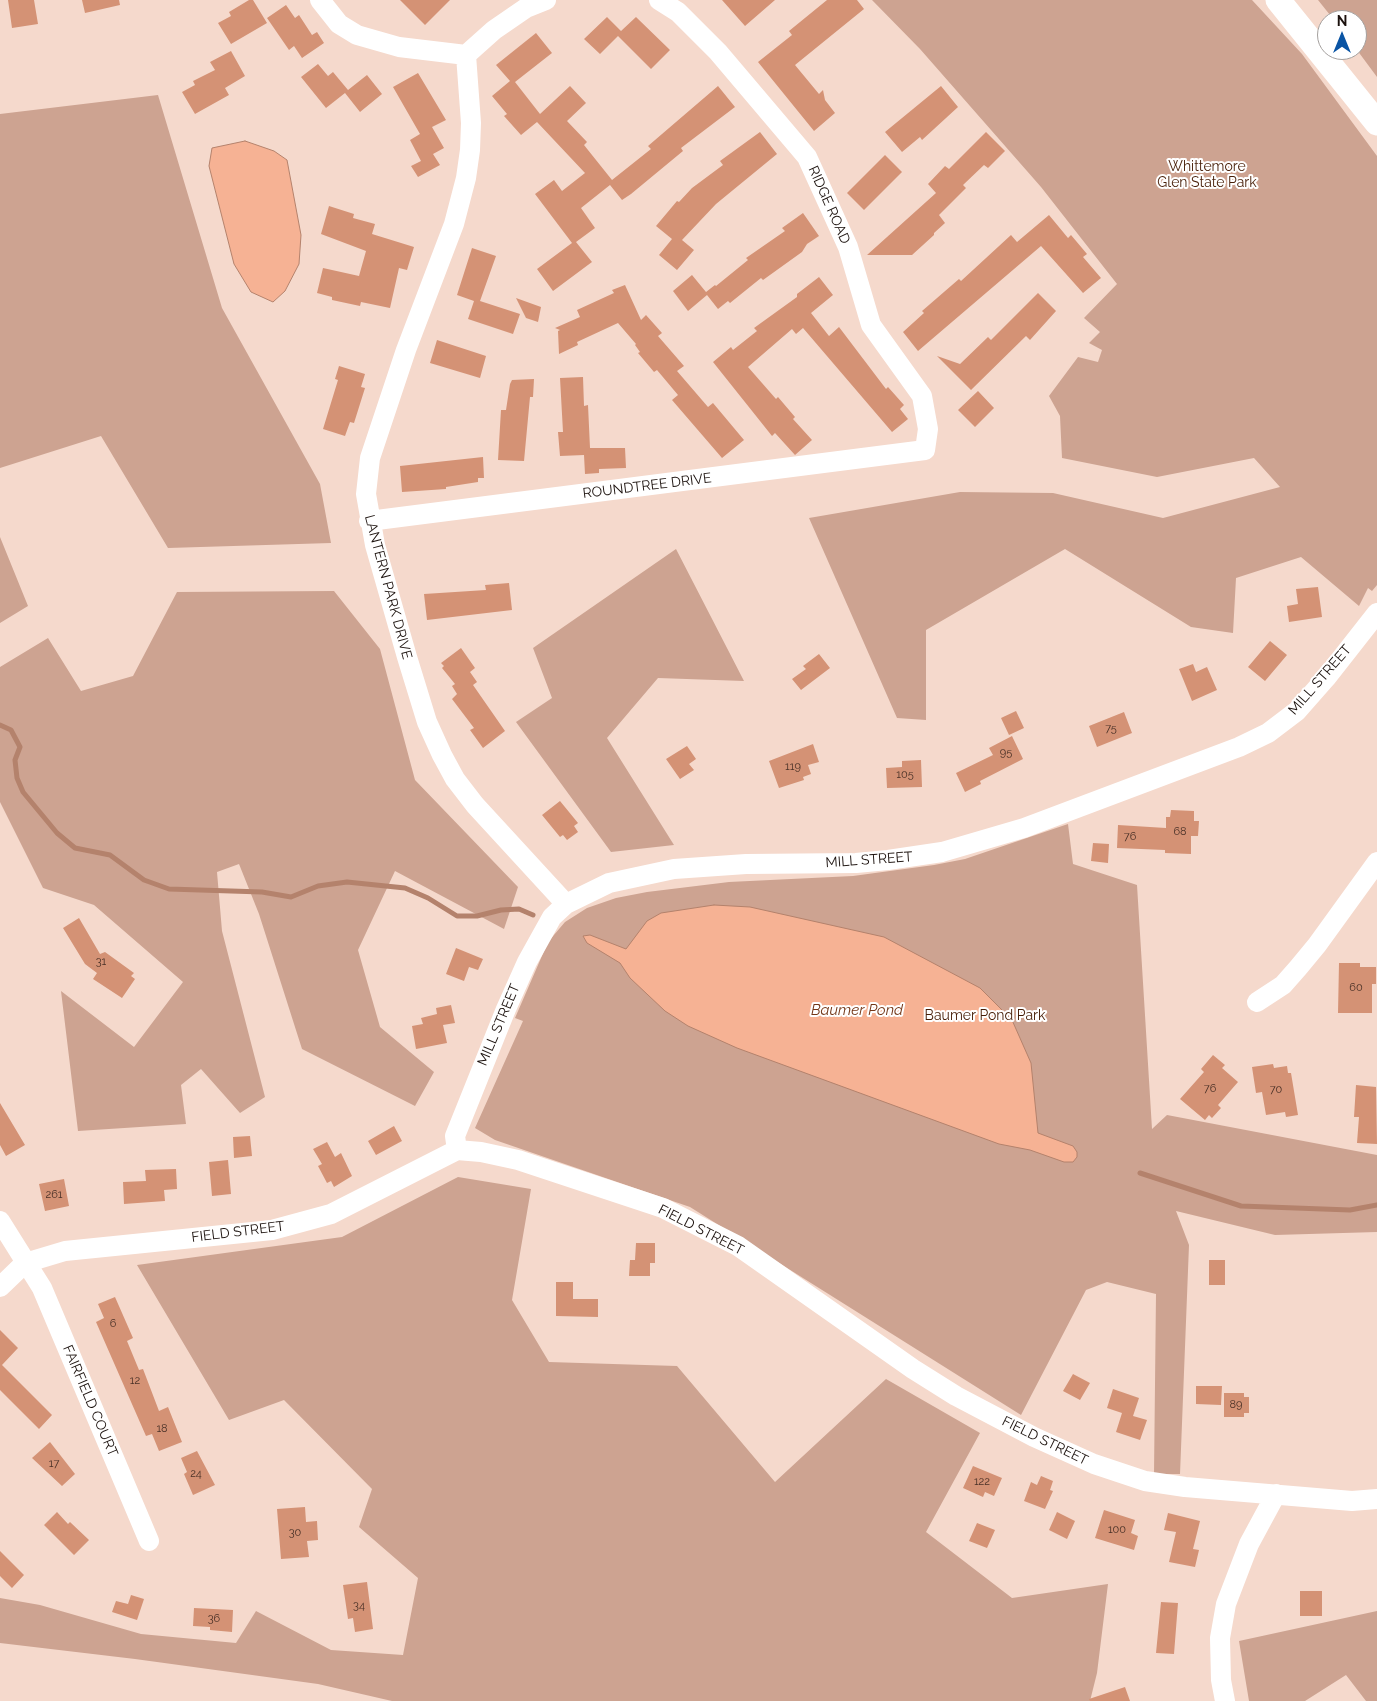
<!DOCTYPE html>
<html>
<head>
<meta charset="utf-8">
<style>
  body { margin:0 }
  #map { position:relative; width:1377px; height:1701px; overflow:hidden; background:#f5d9cc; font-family:Raleway,sans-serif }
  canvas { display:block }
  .north { position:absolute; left:1317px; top:10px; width:50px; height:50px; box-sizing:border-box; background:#fff; border:1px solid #a4a09e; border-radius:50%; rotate:0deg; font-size:14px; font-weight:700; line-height:20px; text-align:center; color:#1b110d }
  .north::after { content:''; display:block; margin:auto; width:18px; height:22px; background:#0a54a4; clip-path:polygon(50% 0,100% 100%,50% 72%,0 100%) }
</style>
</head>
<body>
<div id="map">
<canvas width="1377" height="1701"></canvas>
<div class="north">N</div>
</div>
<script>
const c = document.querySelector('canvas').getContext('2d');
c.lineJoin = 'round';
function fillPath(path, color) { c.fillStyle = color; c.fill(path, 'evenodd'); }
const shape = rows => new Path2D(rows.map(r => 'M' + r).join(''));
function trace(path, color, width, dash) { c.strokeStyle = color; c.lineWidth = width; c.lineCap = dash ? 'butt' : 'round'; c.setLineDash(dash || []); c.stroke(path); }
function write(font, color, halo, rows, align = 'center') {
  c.font = font + ' Raleway,sans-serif'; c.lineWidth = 4; c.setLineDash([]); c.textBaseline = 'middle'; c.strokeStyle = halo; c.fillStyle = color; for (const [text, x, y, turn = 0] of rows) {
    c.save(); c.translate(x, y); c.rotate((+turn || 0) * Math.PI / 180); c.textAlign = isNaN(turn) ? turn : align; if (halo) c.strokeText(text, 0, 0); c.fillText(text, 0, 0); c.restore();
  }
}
fillPath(shape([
  [872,0,1252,0,1302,54,1377,156,1377,585,1372,591,1368,588,1359,606,1301,557,1236,578,1233,633,1191,627,1065,549,926,630,926,720,897,718,809,518,960,492,1053,493,1163,518,1280,487,1254,458,1157,477,1062,458,1060,416,1049,396,1078,357,1098,362,1102,350,1089,343,1100,332,1084,318,1117,284,1041,187,920,49],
  [1318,0,1377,0,1377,77,1357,50,1357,20,1334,20],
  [158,95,222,308,320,484,331,543,168,548,101,436,0,468,0,114],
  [0,537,28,606,0,623],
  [676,549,744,681,658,678,607,738,674,845,611,852,516,722,552,698,533,648],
  [334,591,380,649,415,780,518,887,504,929,395,871,358,950,380,1027,434,1072,415,1106,302,1049,259,914,239,864,217,872,222,931,265,1097,240,1113,201,1069,181,1085,186,1124,78,1131,61,991,134,1047,183,982,94,905,43,888,0,802,0,667,48,638,81,691,133,676,177,592],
  [1068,824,1073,864,1137,885,1152,1129,1167,1115,1377,1155,1377,1232,1275,1235,1176,1211,1189,1245,1180,1474,1154,1474,1156,1294,1107,1282,1086,1290,1021,1415,690,1207,495,1140,475,1128,523,1021,515,1018,548,942,565,922,587,908,616,898,647,892,729,882,853,876,934,865,965,859],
  [458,1177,531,1189,512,1300,549,1362,677,1366,775,1482,886,1379,980,1433,926,1532,1012,1598,1108,1584,1097,1673,1090,1701,392,1701,318,1684,135,1659,0,1643,0,1598,40,1605,141,1634,236,1643,256,1611,331,1650,403,1655,418,1578,359,1527,372,1489,284,1400,229,1420,137,1265,342,1237],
  [1377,1611,1377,1701,1366,1701,1346,1675,1305,1701,1249,1701,1239,1641]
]), '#cda391');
const water = shape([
  [245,141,274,151,287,160,301,235,299,264,285,291,273,302,251,292,234,264,209,166,212,148,245,141],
  [714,905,750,907,884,937,980,988,1012,1020,1031,1063,1038,1133,1073,1146,1077,1152,1077,1157,1073,1162,1064,1162,1030,1150,999,1144,737,1048,688,1026,665,1011,630,978,620,963,587,943,583,936,590,935,626,949,647,921,661,913,714,905]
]);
fillPath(water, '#f6b294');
trace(water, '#b4826c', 1);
trace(shape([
  [0,725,11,730,20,747,15,760,17,778,23,792,57,833,75,848,110,855,144,880,169,889,262,892,291,897,318,886,347,882,405,888,428,898,457,916,477,916,501,910,519,909,533,915],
  [1140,1173,1241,1206,1350,1210,1377,1205]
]), '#b4826c', 5);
fillPath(shape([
  [8,0,34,0,38,24,12,28],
  [82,0,119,0,120,5,85,13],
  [249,0,253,0,267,23,231,44,218,23,231,16,229,12],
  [400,0,450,0,425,25],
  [722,0,775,0,745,26],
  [827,0,857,0,864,9,795,65,819,94,823,90,825,100,835,113,814,131,758,62,792,35,789,31],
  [286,5,295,18,299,15,312,35,317,32,324,43,302,58,294,46,289,50,267,18],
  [607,17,621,31,636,17,670,50,651,69,618,36,600,54,584,39],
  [536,33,552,53,515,82,540,114,570,86,586,103,567,121,587,142,584,145,612,180,651,149,648,146,718,86,735,107,681,148,683,151,631,194,622,200,610,185,581,208,595,228,576,242,592,262,553,291,537,269,572,243,535,194,554,180,562,191,585,173,537,122,521,135,504,116,507,114,492,96,510,81,496,65],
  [231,51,245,76,225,88,229,95,195,114,182,92,195,85,193,81,215,70,210,62],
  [318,64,328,76,333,72,348,90,367,75,382,94,360,112,345,93,326,108,301,77],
  [418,73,446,120,432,127,444,148,433,154,440,165,418,177,411,166,421,161,410,140,420,134,393,87],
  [941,86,958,107,922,140,920,137,902,152,885,132],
  [760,132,777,154,716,204,682,240,694,250,677,270,659,255,672,239,656,226,677,201,679,202,692,188,723,165,720,161],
  [986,132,1005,151,988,168,984,165,963,185,966,188,939,215,945,223,934,233,934,235,912,255,867,255,936,193,928,184,945,166,949,169],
  [885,155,902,172,864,210,847,193],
  [329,206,354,214,353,218,375,224,372,234,414,247,407,270,399,268,390,308,361,302,360,306,332,300,332,297,317,293,323,268,359,276,366,251,321,234],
  [803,213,819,236,807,244,802,252,763,280,761,278,730,303,728,301,718,309,707,295,688,311,673,291,692,275,706,292,715,285,716,286,748,260,746,258,785,231,782,228],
  [1049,215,1068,238,1071,235,1087,254,1083,257,1101,278,1083,293,1041,246,918,351,903,332,924,313,922,311,959,279,961,281,1011,235,1017,242],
  [472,248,496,256,480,301,520,314,513,334,468,319,474,301,457,295],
  [819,277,833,295,811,313,829,336,839,327,886,389,888,387,904,405,900,409,908,419,892,432,803,328,796,334,792,329,748,367,776,399,778,397,795,417,793,419,812,440,795,455,775,433,772,436,713,362,731,347,733,350,757,331,754,328,797,297,797,294],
  [625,285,641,320,646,315,662,333,658,336,684,366,677,371,708,407,713,403,744,440,722,458,672,400,678,395,657,370,654,372,638,353,640,352,635,345,636,344,618,323,577,342,578,345,559,354,558,331,560,330,555,328,580,317,577,310,614,293,612,290],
  [1038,293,1056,311,1030,340,1026,336,971,390,937,356,960,364,988,337,991,340],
  [516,298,541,307,538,322,526,318],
  [437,340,486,356,480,378,430,363],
  [339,366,365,374,361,387,365,388,354,423,350,422,345,436,323,429,338,380,335,379],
  [583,377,584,406,588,405,590,448,625,448,626,468,599,469,599,473,585,474,584,455,560,456,558,432,563,432,560,378],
  [534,379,533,397,530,397,524,461,498,460,501,410,506,410,510,384,512,380],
  [978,391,994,408,975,427,958,410],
  [483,457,484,478,478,478,478,482,446,487,446,489,402,492,400,466],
  [509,583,512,610,427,620,424,594,486,590,485,585],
  [1318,587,1322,617,1289,622,1287,606,1298,604,1296,589],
  [1270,641,1287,655,1265,681,1248,667],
  [461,648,475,668,470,672,477,682,473,685,505,731,483,748,470,730,474,728,452,699,457,694,452,686,455,684,442,668,444,666,441,663],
  [819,654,830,668,801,690,792,679,806,669,803,666],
  [1193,664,1196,672,1207,667,1217,690,1192,701,1179,669],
  [1016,711,1024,728,1009,735,1001,718],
  [1124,712,1132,733,1097,747,1089,726],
  [1012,736,1023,759,980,781,981,784,965,792,956,773,993,755,989,748],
  [813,744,819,762,808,765,811,774,803,777,804,780,779,788,769,761],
  [687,746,696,759,689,764,694,770,680,779,666,759],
  [921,760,922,787,887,788,886,768,902,767,902,761],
  [560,801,578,823,574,826,578,832,567,840,563,835,560,837,542,815],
  [1171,810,1194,811,1194,821,1199,821,1198,836,1191,836,1191,854,1165,853,1165,850,1117,848,1118,825,1166,828,1166,817,1170,817],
  [1093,843,1109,844,1108,863,1091,861],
  [79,918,100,954,105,952,134,973,131,976,135,979,122,998,93,979,97,973,85,964,63,928],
  [456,948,483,959,478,970,469,967,464,981,446,974],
  [1339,963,1360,963,1360,967,1376,967,1376,984,1372,984,1372,1013,1338,1013],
  [451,1005,455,1023,443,1025,447,1043,416,1049,412,1026,423,1024,421,1018,437,1014,436,1008],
  [1213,1055,1225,1065,1222,1068,1238,1082,1218,1105,1221,1108,1212,1118,1209,1115,1205,1120,1180,1099,1204,1072,1201,1069],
  [1273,1064,1274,1068,1287,1066,1288,1073,1291,1073,1298,1115,1286,1117,1285,1112,1266,1115,1262,1092,1256,1093,1252,1067],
  [1356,1085,1376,1087,1377,1144,1357,1143,1359,1117,1354,1117],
  [0,1103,25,1145,6,1156,0,1145],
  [394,1126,402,1141,376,1155,368,1141],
  [250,1136,252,1156,234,1158,233,1137],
  [327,1142,335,1157,341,1153,352,1176,334,1187,331,1181,327,1183,318,1166,322,1164,313,1149],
  [228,1160,231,1194,212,1196,209,1162],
  [176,1169,177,1189,164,1190,165,1201,124,1204,123,1182,146,1181,145,1170],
  [64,1179,69,1206,45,1211,39,1184],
  [636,1243,655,1243,655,1263,650,1263,650,1276,629,1276,630,1260,635,1260],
  [1209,1260,1225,1260,1225,1285,1209,1285],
  [556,1282,573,1282,573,1299,598,1299,598,1317,556,1316],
  [115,1297,133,1338,127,1341,139,1370,143,1369,159,1411,168,1407,182,1442,159,1451,152,1434,146,1436,96,1322,104,1318,98,1304],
  [0,1330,18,1348,2,1365,52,1415,39,1429,0,1390],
  [1073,1374,1090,1383,1080,1400,1063,1391],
  [1196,1386,1222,1386,1221,1405,1196,1404],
  [1113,1389,1139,1398,1133,1416,1147,1420,1140,1440,1116,1432,1122,1413,1107,1408],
  [1224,1393,1244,1393,1244,1397,1249,1397,1249,1413,1244,1413,1244,1417,1224,1417],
  [50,1442,75,1474,62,1486,32,1458],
  [197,1451,215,1485,193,1495,184,1474,187,1472,181,1458],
  [973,1466,1002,1478,994,1496,985,1492,983,1497,963,1488],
  [1041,1476,1053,1481,1050,1490,1053,1491,1045,1509,1024,1501,1031,1482,1037,1485],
  [305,1507,306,1522,317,1521,318,1540,307,1541,309,1557,281,1559,277,1509],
  [1104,1510,1135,1520,1131,1533,1138,1536,1134,1550,1095,1538],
  [57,1512,68,1524,70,1522,89,1540,74,1555,44,1525],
  [1057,1512,1075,1521,1067,1539,1049,1530],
  [1168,1513,1200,1521,1193,1549,1199,1550,1195,1567,1169,1562,1176,1532,1164,1530],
  [977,1523,995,1530,987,1548,969,1541],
  [0,1551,24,1575,12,1588,0,1576],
  [367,1582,373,1629,355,1632,353,1618,348,1619,343,1585],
  [1300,1591,1322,1591,1322,1616,1300,1616],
  [131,1595,144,1599,137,1620,112,1612,116,1601,128,1604],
  [1161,1602,1178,1603,1174,1654,1156,1653],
  [194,1608,233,1610,232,1632,210,1630,210,1627,193,1626],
  [1125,1687,1130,1701,1090,1701,1089,1699]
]), '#d49275');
trace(shape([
  [320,0,339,24,357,35,399,47,466,55],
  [466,55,471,123,470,150,466,178,454,224,406,350,370,458,366,494,375,545,407,657,427,722,442,755,455,779,475,805,566,904],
  [466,55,494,30,526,8,546,0],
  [369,521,925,450,928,429,922,396,871,325,848,247,807,157,718,52,678,12,659,0],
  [1257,1002,1283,985,1298,968,1317,945,1377,862],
  [457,1150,455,1136,506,1009,527,962,552,917,566,904,609,883,674,869,746,864,856,863,888,860,942,852,1024,828,1239,747,1268,733,1297,711,1326,678,1377,613],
  [0,1221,42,1288,149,1541],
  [0,1287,25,1263,65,1251,272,1230,331,1214,457,1150,481,1152,518,1160,663,1208,738,1246,913,1369,956,1396,1034,1437,1094,1464,1145,1481,1185,1487,1352,1501,1377,1499],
  [1225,1701,1221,1680,1220,1638,1226,1604,1249,1544,1276,1494]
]), '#fff', 20);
trace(shape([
  [1278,0,1377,123]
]), '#fff', 25);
write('11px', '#493127', null, [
  ["75",1111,729],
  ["95",1006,753],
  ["119",793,767],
  ["105",905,775],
  ["68",1180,832],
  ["76",1130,837],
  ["31",101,962],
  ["60",1356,988],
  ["76",1210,1089],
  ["70",1276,1090],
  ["261",54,1195],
  ["6",113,1324],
  ["12",135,1381],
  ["89",1236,1405],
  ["18",162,1429],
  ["17",54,1464],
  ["24",196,1474],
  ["122",982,1482],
  ["100",1117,1530],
  ["30",295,1533],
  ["34",359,1606],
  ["36",214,1619]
]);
write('14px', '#461d06', '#fff', [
  ["Whittemore",1207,167],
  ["Glen State Park",1207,183],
  ["Baumer Pond Park",985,1016]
]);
write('14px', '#1b110d', '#fff', [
  ["RIDGE ROAD",829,205,66],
  ["ROUNDTREE DRIVE",647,486,-7],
  ["LANTERN PARK DRIVE",388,587,75],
  ["MILL STREET",1320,680,-49],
  ["MILL STREET",869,860,-4],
  ["MILL STREET",499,1025,-67],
  ["FIELD STREET",701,1230,27],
  ["FIELD STREET",238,1232,-7],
  ["FAIRFIELD COURT",90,1401,67],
  ["FIELD STREET",1045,1441,26]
]);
write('italic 15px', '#733617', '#fff', [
  ["Baumer Pond",857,1010]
]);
</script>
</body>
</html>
